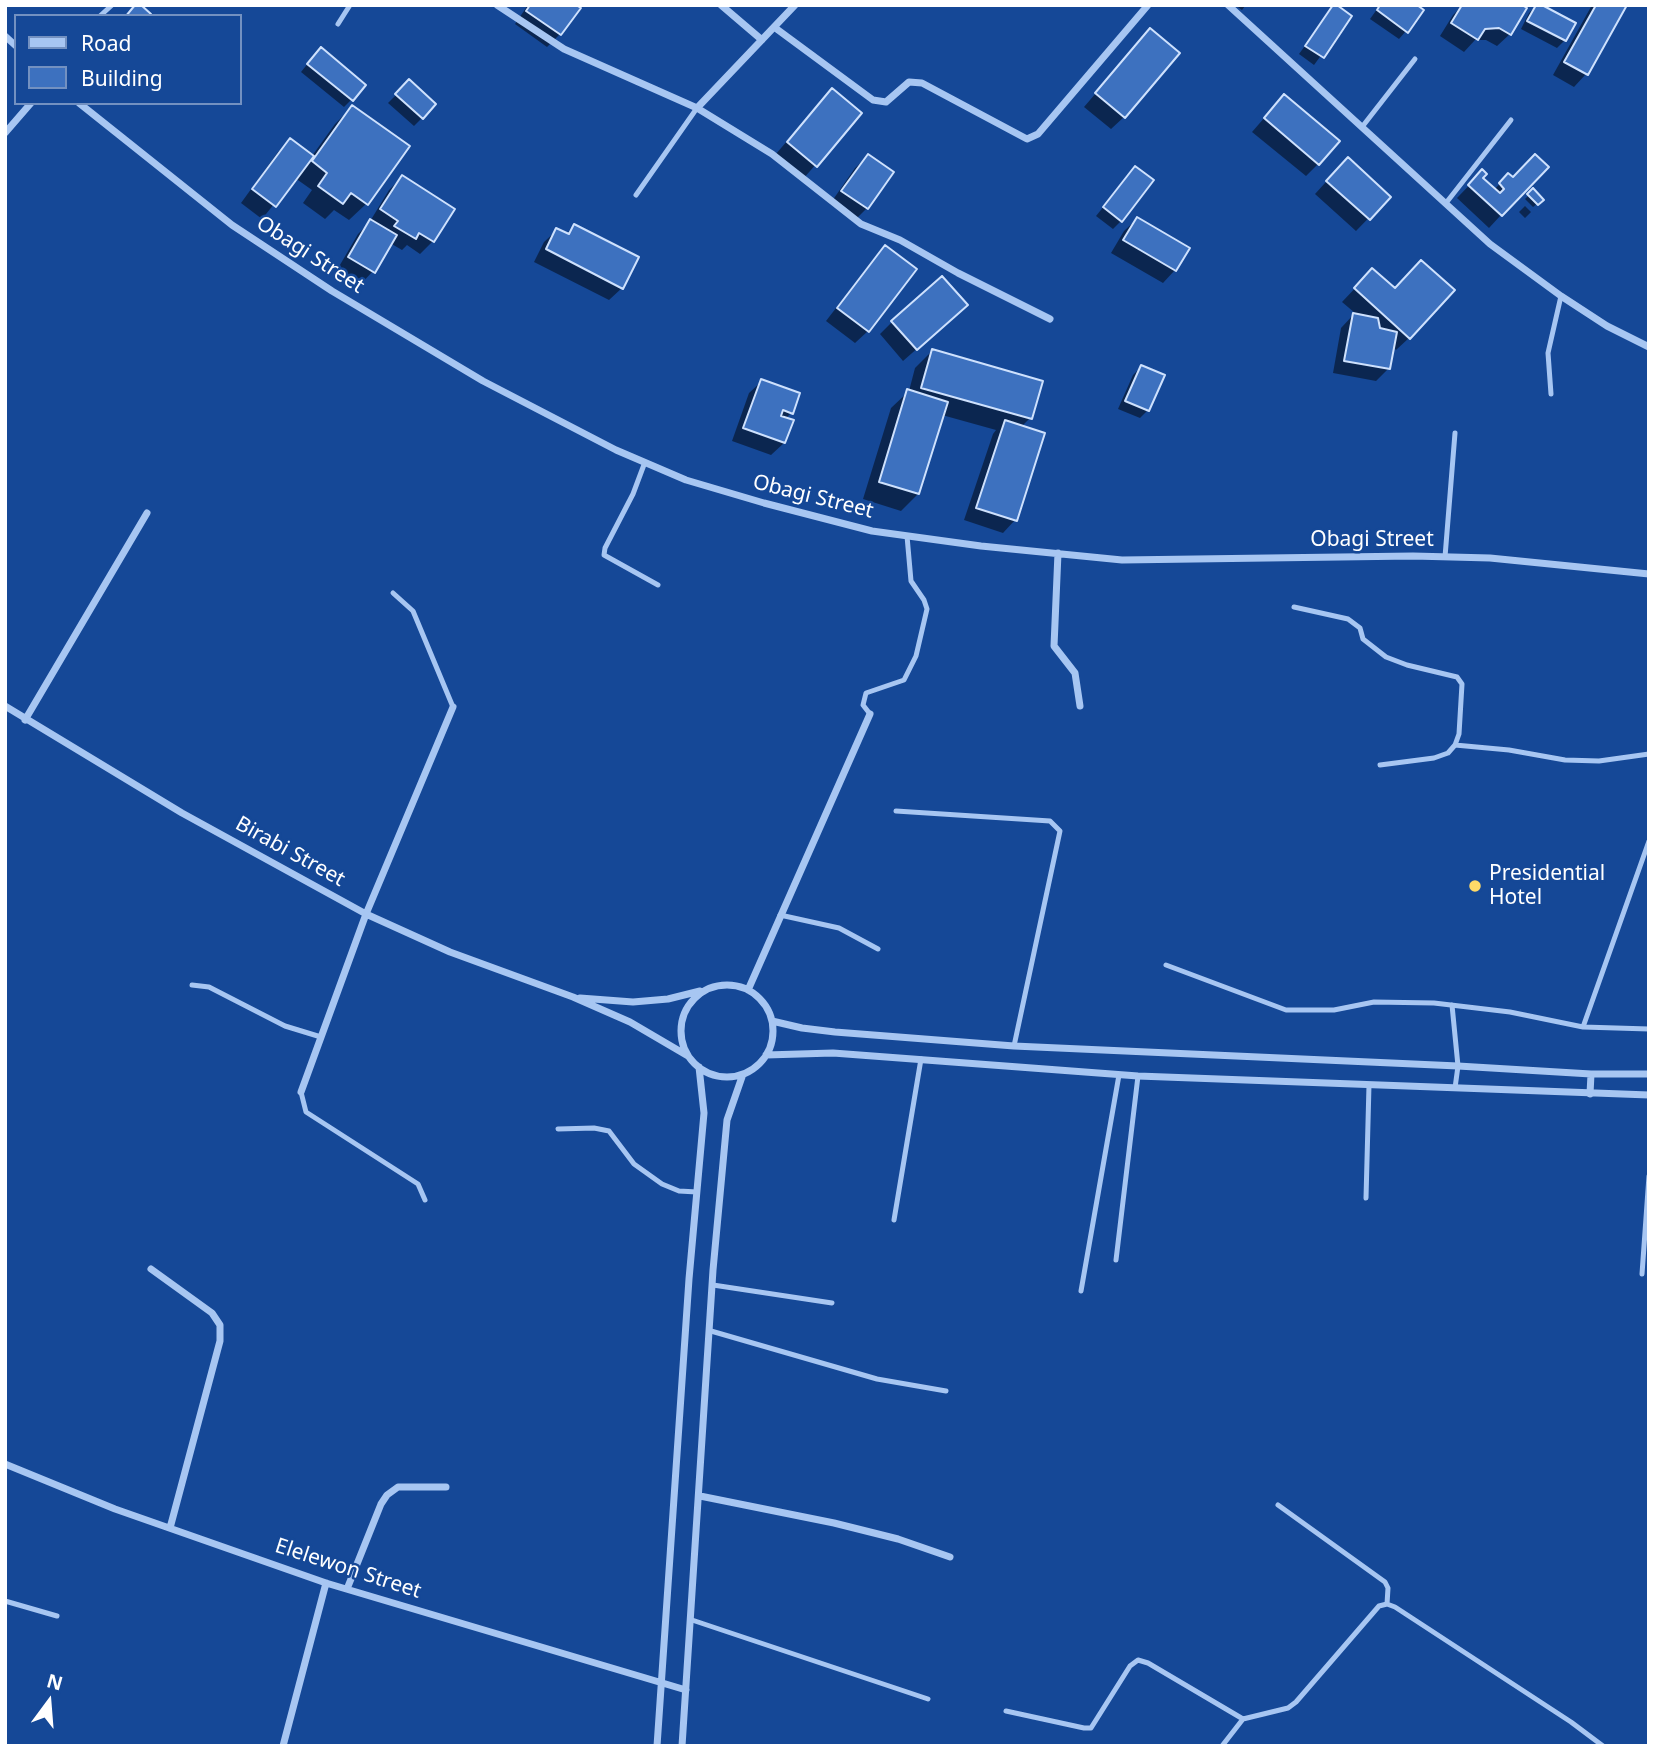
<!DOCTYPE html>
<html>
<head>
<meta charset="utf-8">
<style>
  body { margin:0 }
  #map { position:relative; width:1654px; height:1751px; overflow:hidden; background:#154897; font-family:"Noto Sans",sans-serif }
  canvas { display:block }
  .frame { position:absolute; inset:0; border:7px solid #fff; pointer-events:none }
  .legend { position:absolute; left:14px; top:14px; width:228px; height:91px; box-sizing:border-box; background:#154897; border:2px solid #7391c1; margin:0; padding:9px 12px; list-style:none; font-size:21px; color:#fff }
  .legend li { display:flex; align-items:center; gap:14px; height:35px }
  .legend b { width:35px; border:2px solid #7391c1 }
  .north { position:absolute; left:14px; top:1667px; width:70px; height:70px; -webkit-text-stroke:5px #154897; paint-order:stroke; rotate:16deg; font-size:19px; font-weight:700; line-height:28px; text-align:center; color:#fff }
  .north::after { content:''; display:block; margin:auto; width:24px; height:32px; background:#fff; clip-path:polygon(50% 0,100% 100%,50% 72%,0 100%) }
</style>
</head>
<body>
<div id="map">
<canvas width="1654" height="1751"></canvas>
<div class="frame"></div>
<ul class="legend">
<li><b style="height:9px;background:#a7c6f2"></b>Road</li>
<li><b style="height:19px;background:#3d71bf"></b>Building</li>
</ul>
<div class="north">N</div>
</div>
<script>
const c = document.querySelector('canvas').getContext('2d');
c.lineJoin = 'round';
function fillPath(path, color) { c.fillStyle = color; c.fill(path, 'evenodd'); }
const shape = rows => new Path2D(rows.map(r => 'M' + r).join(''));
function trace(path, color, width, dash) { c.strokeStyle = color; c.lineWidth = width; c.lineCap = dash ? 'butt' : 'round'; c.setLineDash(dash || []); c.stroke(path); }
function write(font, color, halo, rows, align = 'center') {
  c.font = font + ' "Noto Sans",sans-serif'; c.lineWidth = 5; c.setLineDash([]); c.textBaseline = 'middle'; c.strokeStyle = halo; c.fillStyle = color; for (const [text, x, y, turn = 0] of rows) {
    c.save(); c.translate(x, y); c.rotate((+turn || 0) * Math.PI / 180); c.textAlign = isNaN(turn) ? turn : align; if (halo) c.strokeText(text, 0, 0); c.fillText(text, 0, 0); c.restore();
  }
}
fillPath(shape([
  [528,5,573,5,578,9,560,34,547,47,515,24],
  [1235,5,1246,5,1242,10],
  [1380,5,1414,5,1406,31,1399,39,1370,19],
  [1463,5,1510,34,1497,46,1486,40,1475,40,1464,52,1440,36,1453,15],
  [1537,5,1565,40,1557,48,1521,29,1529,13],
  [1592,5,1625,5,1586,74,1574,87,1553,75],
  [1334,6,1350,16,1314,65,1299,54],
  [1150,30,1124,117,1111,129,1084,107],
  [313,57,352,99,344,107,301,72],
  [409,82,422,118,414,126,388,103],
  [820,103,860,114,803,179,775,155],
  [352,107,366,204,349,220,334,210,325,219,303,203,312,190,295,178,262,219,241,203,278,152,291,140,312,156,335,124],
  [1272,109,1318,164,1306,176,1252,132],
  [868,156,892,172,867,208,854,221,830,204,855,168],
  [1135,168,1121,221,1113,229,1096,216],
  [1335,172,1389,197,1356,231,1315,194],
  [1482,172,1481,178,1494,190,1508,175,1501,215,1489,228,1457,198],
  [402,177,433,241,420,254,407,245,402,250,390,243,373,271,361,284,337,270,358,234,369,223,389,190],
  [1533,191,1542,200,1533,207,1525,199],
  [1525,206,1531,212,1525,218,1519,212],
  [1137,219,1175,270,1163,283,1111,253,1124,231],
  [575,226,622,288,609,300,534,262,544,242,557,230,566,234],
  [885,248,914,270,868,331,855,343,826,321,873,260],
  [1360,283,1409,338,1396,350,1393,347,1389,368,1376,381,1333,373,1341,328,1355,313,1342,302],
  [953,317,903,361,880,334,892,322],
  [932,351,1030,418,1021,427,1015,520,1003,533,964,520,993,434,996,430,942,415,918,494,901,511,863,499,891,408,909,391,915,368],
  [1141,367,1148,410,1140,418,1118,409,1133,375],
  [762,381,791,413,785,419,791,421,784,443,771,455,732,441,749,393]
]), '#0007');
const building = shape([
  [135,5,141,5,151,14,149,16,126,16,135,5],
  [530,5,576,5,581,8,561,35,526,11,530,5],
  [1333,5,1337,5,1352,16,1324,58,1305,46,1333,5],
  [1380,5,1417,5,1424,10,1408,33,1377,10,1380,5],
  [1462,5,1522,5,1527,8,1511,35,1499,28,1485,29,1478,40,1451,23,1462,5],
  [1536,5,1542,5,1576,23,1566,41,1527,21,1536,5],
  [1596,5,1627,5,1588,75,1564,62,1596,5],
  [1150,28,1180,53,1125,118,1095,93,1150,28],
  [321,47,366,85,353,101,307,64,321,47],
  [409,79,436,104,423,119,395,94,409,79],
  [832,88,862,113,817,167,787,142,832,88],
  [1284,94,1340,141,1319,165,1264,118,1284,94],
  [352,105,410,146,368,205,351,193,343,204,318,186,327,173,312,161,352,105],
  [290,138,314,156,276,207,252,189,290,138],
  [868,154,894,172,868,209,841,191,868,154],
  [1535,154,1549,167,1502,216,1468,185,1482,169,1487,174,1483,178,1500,193,1504,189,1499,183,1508,173,1513,177,1535,154],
  [1348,157,1391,197,1370,220,1326,181,1348,157],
  [1135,166,1154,180,1122,222,1103,207,1135,166],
  [402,175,455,209,434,242,419,233,416,239,394,226,398,221,380,209,402,175],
  [1533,188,1544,200,1538,205,1527,194,1533,188],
  [1137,217,1190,248,1176,271,1123,240,1137,217],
  [370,219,397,235,375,273,348,257,370,219],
  [574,224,639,257,623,289,546,249,556,228,569,234,574,224],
  [885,245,917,269,869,332,837,308,885,245],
  [1421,260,1455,290,1410,339,1354,288,1372,268,1395,288,1421,260],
  [942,276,968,305,917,350,891,321,942,276],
  [1353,313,1378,318,1380,328,1397,332,1390,369,1344,361,1353,313],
  [932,349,1043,381,1032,419,921,388,932,349],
  [1141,365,1165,375,1149,411,1125,401,1141,365],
  [761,379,800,393,793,414,783,410,781,416,794,420,785,443,743,428,761,379],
  [907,389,948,402,919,494,879,482,907,389],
  [1005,420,1045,433,1017,521,976,508,1005,420]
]);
fillPath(building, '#3d71bf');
trace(building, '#cee1fd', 2);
trace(shape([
  [100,16,112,5],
  [338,24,350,5],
  [1362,127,1415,59],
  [636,195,697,108],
  [1446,203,1511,120],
  [1551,394,1548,353,1561,296],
  [645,462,633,494,605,548,604,555,658,585],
  [1445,557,1455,433],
  [393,593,413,611,453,707],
  [1294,607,1348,619,1360,628,1363,639,1386,657,1407,665,1457,677,1462,684,1459,734,1455,745,1448,753,1434,758,1380,765],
  [870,714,863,705,866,693,904,680,916,656,927,609,924,600,911,581,907,536],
  [1455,745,1509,750,1565,760,1599,761,1649,754],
  [896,811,1050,821,1060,831,1014,1046],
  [780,915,839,928,878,949],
  [1166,965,1286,1010,1334,1010,1374,1002,1434,1003,1510,1012,1583,1027,1649,1029],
  [192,985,209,987,285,1026,321,1037],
  [1452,1005,1458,1066,1455,1088],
  [1583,1027,1649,841],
  [301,1092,306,1112,418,1184,425,1200],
  [558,1129,594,1128,609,1131,634,1164,662,1184,679,1191,697,1192],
  [1366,1198,1369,1085],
  [894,1220,921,1059],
  [1116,1260,1138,1076],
  [1642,1274,1649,1176],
  [713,1285,832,1303],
  [1081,1291,1119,1075],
  [711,1331,877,1379,946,1391],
  [1278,1505,1385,1582,1388,1588,1387,1604],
  [5,1601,57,1616],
  [692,1620,928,1699],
  [1006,1711,1084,1728,1091,1728,1130,1666,1138,1660,1148,1663,1243,1719,1288,1708,1296,1702,1379,1606,1387,1604,1395,1607,1571,1722,1603,1746],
  [1222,1746,1243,1719]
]), '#a7c6f2', 5);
trace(shape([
  [497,5,564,49,697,108,772,154,861,224,900,240,958,273,1050,319],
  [721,5,762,40],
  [1228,5,1490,244,1561,296,1607,326,1649,347],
  [774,27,873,100,886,102,909,82,922,83,1027,139,1038,134,1148,5],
  [5,36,16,46],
  [79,103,232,225,332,291,483,381,616,450,686,480,764,503,872,531,981,546,1122,560,1413,556,1490,558,1649,574],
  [697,108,795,5],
  [5,133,31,103],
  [1058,553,1054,646,1075,673,1080,706],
  [5,706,182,813,366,914,450,952,573,997,630,1022,688,1056],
  [25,720,147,513],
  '681 1031a46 46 0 1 1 92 0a46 46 0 1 1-92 0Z',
  [748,990,870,714],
  [580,998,633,1002,668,999,700,991],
  [772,1021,802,1028,835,1032,1014,1046,1458,1066,1591,1074,1649,1074],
  [766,1055,833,1053,1138,1076,1649,1095],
  [301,1092,366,914,453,707],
  [1590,1094,1591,1074],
  [151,1269,212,1313,220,1325,220,1341,170,1528],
  [5,1464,115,1509,326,1583,686,1690],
  [700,1496,834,1523,898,1539,950,1557],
  [347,1589,381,1504,387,1495,398,1487,446,1487],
  [283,1746,326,1583],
  [657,1746,689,1279,704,1113,699,1067],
  [682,1746,713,1270,727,1120,743,1074]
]), '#a7c6f2', 7);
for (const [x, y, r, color] of [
  [1475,886,7,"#ffda68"]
]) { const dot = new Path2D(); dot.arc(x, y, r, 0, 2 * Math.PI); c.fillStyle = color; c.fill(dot); trace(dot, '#154897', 2.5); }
write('21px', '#fff', '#154897', [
  ["Obagi Street",310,255,33],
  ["Obagi Street",813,497,14],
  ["Obagi Street",1372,540],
  ["Birabi Street",290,852,29],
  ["Elelewon Street",348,1569,18]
]);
write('21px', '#fff', '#154897', [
  ["Presidential",1489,874],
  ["Hotel",1489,898]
], 'left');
</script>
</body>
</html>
